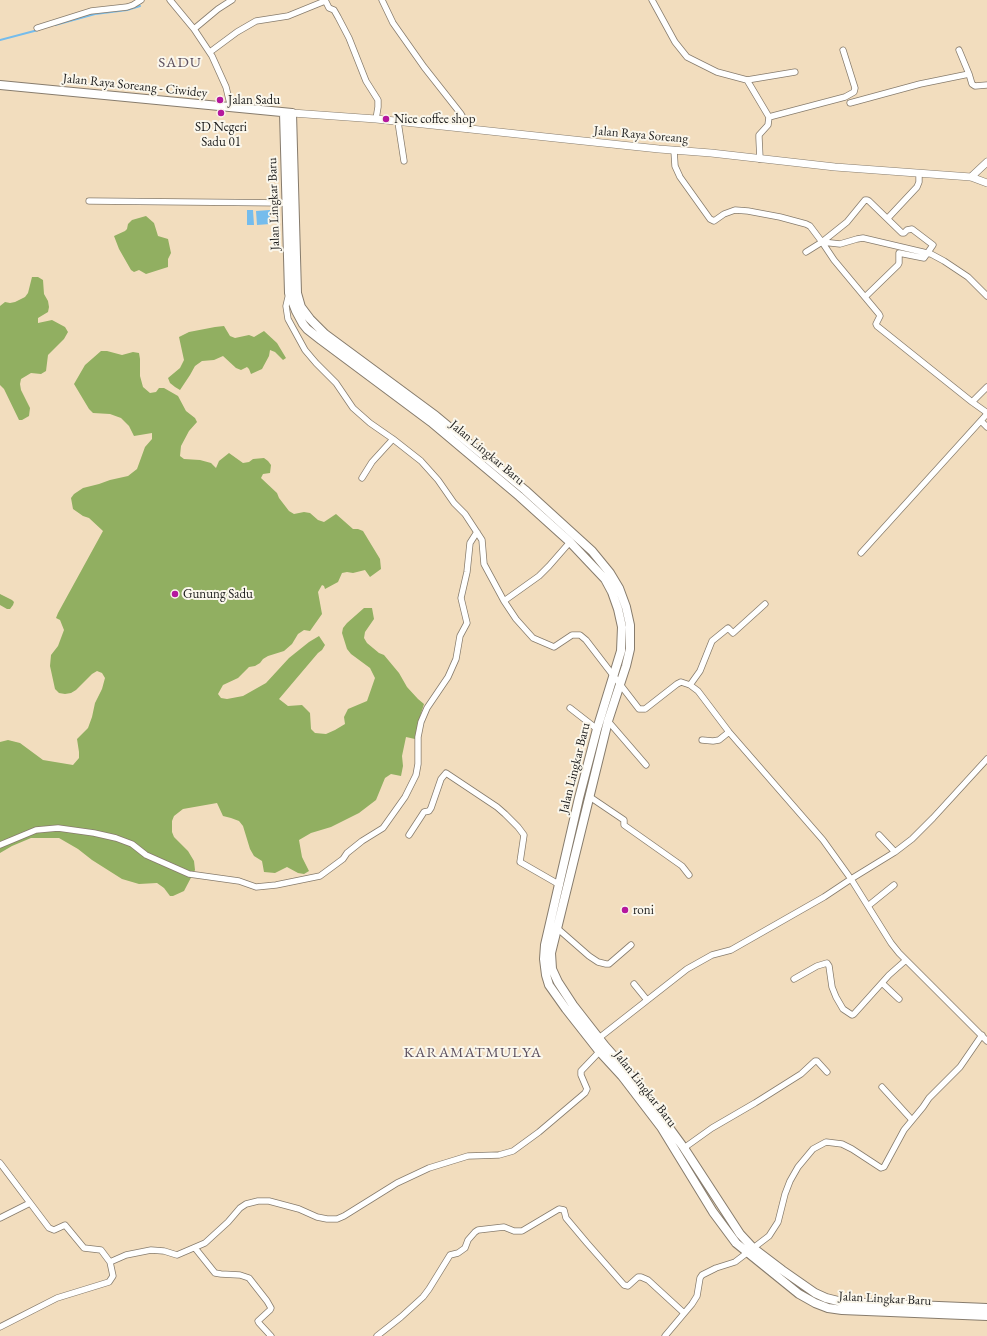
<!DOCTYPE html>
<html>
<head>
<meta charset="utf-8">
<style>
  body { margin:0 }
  canvas { display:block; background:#f2ddbe }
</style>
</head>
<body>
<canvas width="987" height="1336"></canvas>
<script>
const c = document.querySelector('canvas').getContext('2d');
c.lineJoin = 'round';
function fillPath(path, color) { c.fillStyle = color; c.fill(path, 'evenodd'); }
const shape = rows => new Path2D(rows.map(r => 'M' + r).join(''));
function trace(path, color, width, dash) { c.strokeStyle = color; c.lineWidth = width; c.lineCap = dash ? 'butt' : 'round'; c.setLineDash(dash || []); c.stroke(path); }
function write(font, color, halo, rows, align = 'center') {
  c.font = font + ' "EB Garamond",serif'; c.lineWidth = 4; c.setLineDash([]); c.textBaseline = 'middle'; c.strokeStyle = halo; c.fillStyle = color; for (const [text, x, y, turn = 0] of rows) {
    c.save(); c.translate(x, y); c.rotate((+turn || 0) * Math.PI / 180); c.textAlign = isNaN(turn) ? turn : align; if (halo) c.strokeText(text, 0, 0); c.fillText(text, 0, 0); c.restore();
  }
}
fillPath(shape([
  [146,216,154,223,158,236,168,239,171,253,168,259,168,267,146,274,139,270,134,272,131,270,119,249,114,236,125,231,127,229,128,224,132,220],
  [32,277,38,277,43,280,44,294,48,301,49,307,48,312,38,318,38,323,52,320,65,327,68,332,64,339,48,355,46,371,41,374,31,373,21,379,20,384,21,390,30,408,29,416,22,420,19,420,4,389,0,385,0,306,5,302,10,303,15,302,25,297,28,293],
  [224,326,230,336,235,338,249,335,254,337,264,331,277,343,286,358,283,360,275,352,270,350,269,356,262,369,251,374,249,369,247,367,241,370,236,368,223,356,214,360,202,361,195,366,190,375,180,390,175,387,170,383,168,378,180,368,184,360,179,337,189,332,215,327],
  [101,351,107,351,122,355,133,352,139,353,140,359,140,376,143,387,150,393,156,392,159,388,164,388,178,396,186,411,195,418,197,422,189,431,181,446,180,456,184,459,200,460,211,463,216,468,219,461,229,453,243,463,249,462,253,459,264,458,268,461,271,465,270,473,263,474,261,478,277,493,279,498,289,511,294,514,304,512,310,513,318,520,324,522,336,514,353,529,358,529,363,531,380,559,381,569,370,577,365,570,353,573,347,572,342,573,338,582,325,589,324,586,322,585,318,592,322,614,310,631,304,630,298,634,292,644,284,651,268,656,263,659,260,663,255,666,249,667,238,678,223,685,218,694,221,698,227,699,243,696,266,683,289,658,309,642,319,636,325,645,322,650,318,653,279,699,288,706,302,705,310,713,311,729,315,733,326,734,335,730,345,724,344,717,348,709,367,701,375,678,370,668,351,654,347,649,342,633,343,628,347,623,364,608,372,608,374,619,365,632,364,638,367,643,379,653,384,655,399,673,407,687,418,699,424,704,418,723,415,739,406,737,402,756,403,766,401,776,391,774,385,778,376,800,359,813,331,827,311,833,299,840,302,857,309,871,304,874,298,873,287,867,275,873,264,872,262,861,254,856,250,849,243,826,239,821,231,818,223,816,217,803,183,809,174,816,172,821,172,832,174,837,188,851,194,861,195,870,184,891,173,896,170,896,164,888,157,883,139,884,122,879,92,860,78,849,59,838,31,838,12,846,0,853,0,742,8,740,20,743,43,760,73,765,79,758,79,752,77,739,88,728,92,717,95,703,102,689,105,678,102,673,97,671,92,674,76,690,71,693,65,694,59,693,55,689,50,666,51,655,58,646,64,630,60,620,56,618,58,613,103,531,89,518,83,516,73,509,71,498,74,494,83,488,99,484,110,480,128,476,137,469,145,447,152,439,152,433,134,436,129,426,121,418,110,414,93,413,89,409,74,384,85,365],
  [0,594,12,600,14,602,13,605,10,609,7,609,0,605]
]), '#91af61');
fillPath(shape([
  [247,210,253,210,254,225,247,225],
  [270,210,270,224,257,225,256,211]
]), '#75bcec');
trace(shape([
  [55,25,95,14,127,10,140,6],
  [0,40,38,30]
]), '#75bcec', 2);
const minor = shape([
  [170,0,194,29,212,56,226,87,231,108],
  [325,0,329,8,334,10,338,17,349,38,366,81,378,100,378,107,376,119],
  [382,0,393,23,424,67,461,114,469,129],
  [652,0,675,42,687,57,717,72,747,80,769,117,768,125,759,135,759,138,760,159],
  [37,28,91,11,127,7,133,5,141,0],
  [194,29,218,9,232,0],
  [959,50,969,74,972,84,975,86,987,85],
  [210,52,237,32,256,21,288,16,325,1],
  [747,80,795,72],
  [850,103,920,84,969,74],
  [769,117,845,97,854,92,855,88,843,50],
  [398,122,404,161],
  [674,150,675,166,680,177,710,219,714,221,724,214,735,210,748,211,780,217,806,224,810,226,822,242,840,244,857,239,863,238,931,254,944,261,968,277,987,296],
  [89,201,286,203],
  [888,218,917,187,919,182,919,174],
  [822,242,834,260,879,314,880,316,876,324,877,326,972,402],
  [806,252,822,242,847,222,865,200,867,200,869,201,902,233,904,233,907,230,912,229,933,245,924,258,899,253,899,263,898,265,865,297],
  [289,293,286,306,288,319,305,350,316,363,336,383,353,408,370,423,393,439,421,461,438,480,454,503,465,514,482,540,484,564,504,601,516,619,533,638,554,647,572,635,580,635,586,640,639,709,645,709,677,684,681,682,690,685,698,691,729,732,823,840,851,879,824,897,731,950,712,955,687,969,599,1038],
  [981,421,987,427],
  [362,478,372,462,393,439],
  [861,553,986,415,986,412,972,402,987,387],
  [504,601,539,576,549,566,570,542],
  [690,685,700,671,712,641,728,628,733,633,765,604],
  [570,708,597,729],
  [608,721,646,765],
  [702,740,713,741,719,740,729,732],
  [987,759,933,818,912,839,895,852,851,879,891,943,899,953,987,1041],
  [590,797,624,820,624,825,682,866,689,875],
  [409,835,424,812,429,811,431,808,441,779,446,773,497,807,505,814,518,827,524,835,520,862,560,885],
  [879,835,895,852],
  [0,845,36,830,58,828,94,833,116,838,132,844,146,855,189,874,239,881,256,887,276,885,320,876,343,859,347,853,362,841,383,828,405,797,416,775,418,764,418,737,421,722,427,708,448,677,456,659,460,636,467,623,461,598,467,572,470,543,477,532],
  [868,906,894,885],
  [557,928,589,956,598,962,606,964,609,964,631,945],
  [794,979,817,966,827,963,829,966,832,987,836,997,843,1009,852,1015,854,1014,889,975,906,960],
  [882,983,899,999],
  [634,984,647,1000],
  [882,1087,912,1120],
  [684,1148,712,1128,755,1103,801,1074,815,1061,817,1061,827,1072],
  [0,1163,49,1228,54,1230,65,1225,84,1248,101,1250,110,1262,126,1255,151,1250,164,1251,177,1255,205,1243,228,1222,240,1208,246,1204,258,1201,269,1201,299,1209,317,1217,327,1219,337,1219,344,1216,397,1183,429,1168,468,1156,499,1155,513,1151,539,1132,585,1093,587,1089,581,1075,581,1071,602,1049],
  [0,1218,30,1203],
  [195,1248,215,1273,221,1274,240,1275,249,1278,267,1301,271,1308,270,1310,258,1321,259,1323,271,1336],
  [0,1327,57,1298,109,1282,113,1276,110,1262],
  [377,1336,401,1317,423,1297,429,1289,450,1255,458,1253,465,1248,468,1240,475,1232,478,1230,504,1227,514,1231,522,1231,559,1209,564,1210,566,1218,587,1243,624,1285,628,1286,638,1277,641,1277,648,1280,684,1313],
  [665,1336,692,1304,697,1296,700,1278,702,1275,716,1268,735,1262,769,1236,778,1222,785,1194,790,1181,798,1167,813,1149,826,1142,842,1144,852,1149,881,1168,884,1167,904,1130,923,1107,929,1098,960,1067,982,1035]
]);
const major = shape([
  [292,113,376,119,659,149,711,153,835,167,971,177,987,183],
  [971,177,987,162]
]);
const highway = shape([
  [0,85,292,113,297,293,301,307,310,319,325,334,436,416,525,490,570,531,592,551,610,573,619,588,626,607,630,625,630,649,626,666,608,721,551,953,552,969,558,982,573,1005,605,1046,629,1073,665,1122,684,1148,740,1234,753,1248,782,1270,815,1293,826,1298,842,1302,987,1308],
  [284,113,289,293,296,311,303,324,307,329,321,340,431,422,519,496,570,542,605,579,612,592,618,609,622,627,621,651,597,729,579,798,545,945,544,959,546,975,549,985,566,1009,599,1051,622,1076,661,1127,713,1212,736,1243,799,1294,815,1303,828,1308,842,1310,987,1316]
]);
trace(minor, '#877c6d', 7);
trace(major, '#877c6d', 8);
trace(highway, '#877c6d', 10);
trace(minor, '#fff', 5.5);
trace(major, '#fff', 7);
trace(highway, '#fff', 8);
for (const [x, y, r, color] of [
  [220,100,4,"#b5179e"],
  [221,113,4,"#b5179e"],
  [386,119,4,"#b5179e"],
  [175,594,4,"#b5179e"],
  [625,910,4,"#b5179e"]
]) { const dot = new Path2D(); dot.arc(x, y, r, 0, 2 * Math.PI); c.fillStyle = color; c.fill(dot); trace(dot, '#fbf7ec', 1.5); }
write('13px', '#1c1c1c', '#fbf7ec', [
  ["Jalan Raya Soreang - Ciwidey",135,86,6],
  ["Jalan Raya Soreang",641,135,5],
  ["Jalan Lingkar Baru",274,204,-92],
  ["Jalan Lingkar Baru",487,453,40],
  ["Jalan Lingkar Baru",575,768,-76],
  ["Jalan Lingkar Baru",645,1089,52],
  ["Jalan Lingkar Baru",885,1299,3]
]);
write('13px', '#1c1c1c', '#fbf7ec', [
  ["Jalan Sadu",228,100],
  ["Nice coffee shop",394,119],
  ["SD Negeri",221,127,"center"],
  ["Sadu 01",221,142,"center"],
  ["Gunung Sadu",183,594],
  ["roni",633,910]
], 'left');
c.letterSpacing = '1px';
write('15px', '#5d505f', '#fbf7ec', [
  ["SADU",180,63],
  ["KARAMATMULYA",473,1053]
]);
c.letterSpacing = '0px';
</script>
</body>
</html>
